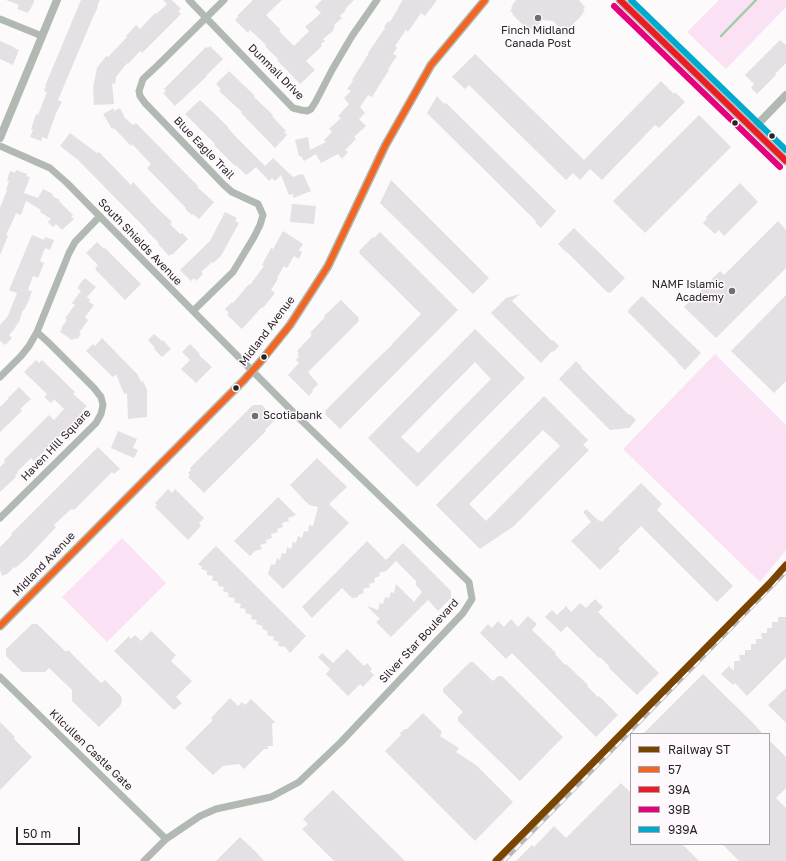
<!DOCTYPE html>
<html>
<head>
<meta charset="utf-8">
<style>
  body { margin:0 }
  #map { position:relative; width:786px; height:861px; overflow:hidden; background:#fcfafb; font-family:"Golos Text",sans-serif }
  canvas { display:block }
  .legend { position:absolute; left:630px; top:733px; width:140px; height:112px; box-sizing:border-box; background:#fdf9fc; border:1px solid #a8a3a7; margin:0; padding:5px 7px; list-style:none; font-size:12px; color:#292227 }
  .legend li { display:flex; align-items:center; gap:8px; height:20px }
  .legend b { width:20px; border:1px solid #a8a3a7 }
  .scale { position:absolute; left:16px; top:827px; width:64px; height:18px; box-sizing:border-box; border:2px solid #292227; border-top:0; padding-left:5px; font-size:12px; line-height:14px; white-space:nowrap; color:#292227; -webkit-text-stroke:3px #fdf9fc; paint-order:stroke }
</style>
</head>
<body>
<div id="map">
<canvas width="786" height="861"></canvas>
<ul class="legend">
<li><b style="height:5px;background:#794400"></b>Railway ST</li>
<li><b style="height:5px;background:#f26522"></b>57</li>
<li><b style="height:5px;background:#ed1c24"></b>39A</li>
<li><b style="height:5px;background:#e5007d"></b>39B</li>
<li><b style="height:5px;background:#00a9ce"></b>939A</li>
</ul>
<div class="scale">50 m</div>
</div>
<script>
const c = document.querySelector('canvas').getContext('2d');
c.lineJoin = 'round';
function fillPath(path, color) { c.fillStyle = color; c.fill(path, 'evenodd'); }
const shape = rows => new Path2D(rows.map(r => 'M' + r).join(''));
function trace(path, color, width, dash) { c.strokeStyle = color; c.lineWidth = width; c.lineCap = dash ? 'butt' : 'round'; c.setLineDash(dash || []); c.stroke(path); }
function write(font, color, halo, rows, align = 'center') {
  c.font = font + ' "Golos Text",sans-serif'; c.lineWidth = 3; c.setLineDash([]); c.textBaseline = 'middle'; c.strokeStyle = halo; c.fillStyle = color; for (const [text, x, y, turn = 0] of rows) {
    c.save(); c.translate(x, y); c.rotate((+turn || 0) * Math.PI / 180); c.textAlign = isNaN(turn) ? turn : align; if (halo) c.strokeText(text, 0, 0); c.fillText(text, 0, 0); c.restore();
  }
}
fillPath(shape([
  [719,0,786,0,786,7,726,69,687,32],
  [715,354,786,425,786,550,760,582,623,449],
  [122,538,166,583,107,642,62,597]
]), '#fae1f3');
trace(shape([
  [721,36,756,0]
]), '#9fcda6', 2.5);
fillPath(shape([
  [6,0,34,0,34,2,30,10,29,10,28,13,17,9,19,5],
  [81,0,100,0,97,6,98,7,93,17,58,100,62,102,56,113,49,133,47,139,42,137,41,141,30,137,33,130,31,129,36,114,38,115,47,92,44,91,46,87,45,86],
  [163,0,172,0,181,9,178,11,181,14,142,53,140,51,128,64,127,63,116,77,115,84,112,83,114,104,94,105,93,88,97,68,106,56,108,57,127,37,126,36,136,25,140,29,155,13,156,14,167,4],
  [253,0,282,0,266,15,281,30,279,31,294,46,309,31,305,27,321,13,315,7,322,0,354,0,345,9,346,10,340,16,342,18,334,25,335,27,333,29,334,30,323,39,325,41,321,44,322,46,306,61,315,70,300,84,277,60,278,59,265,46,266,45,250,30,248,33,235,20,238,17,237,16],
  [403,0,437,0,425,16,421,13,408,32,406,30,395,46,397,48,393,54,397,56,388,69,389,70,372,97,368,95,360,107,365,113,359,119,366,126,354,137,356,139,345,150,348,152,342,159,338,154,321,163,316,154,304,161,301,156,299,156,295,140,308,137,310,150,326,142,324,140,332,132,329,129,341,118,338,116,349,104,344,98,351,91,347,89,353,81,352,80,369,53,368,53,385,28,384,27,388,21,390,22,399,7,398,7],
  [516,0,579,0,583,5,585,7,583,9,585,11,582,13,583,14,569,28,569,27,567,29,565,28,563,29,561,27,560,28,553,21,543,20,535,28,535,27,532,30,531,28,529,29,527,27,526,28,512,14,513,13,510,11,512,9,511,8,513,5,512,5],
  [780,40,786,45,786,63,775,74,776,75,757,94,751,88,754,84,745,75],
  [0,41,14,47,14,48,19,50,13,65,0,59],
  [210,46,223,59,206,76,207,76,175,106,163,93,166,91,164,89,206,47,207,48],
  [475,54,584,160,661,81,674,94,675,92,685,102,659,128,655,125,602,180,590,169,580,180,573,173,566,180,469,85,465,89,452,77],
  [229,71,255,96,254,97,273,115,272,116,286,131,284,132,287,135,275,148,241,113,242,112,219,91,221,89,216,84],
  [437,96,444,104,446,103,556,211,541,228,535,222,536,221,427,113],
  [200,100,217,116,228,127,228,128,238,139,265,166,273,158,293,177,301,174,301,175,303,174,311,191,293,198,293,194,289,195,281,175,275,181,272,178,269,181,256,167,247,175,245,174,236,165,235,166,214,145,215,144,185,114],
  [114,108,114,111,120,108,125,118,133,125,136,123,190,178,198,186,197,187,214,202,199,219,193,214,192,215,185,209,186,208,147,168,151,164,132,144,131,146,114,128,112,129,103,114],
  [699,115,731,147,645,233,613,201],
  [70,133,97,153,99,152,131,185,133,182,150,200,150,201,172,222,170,224,180,234,182,233,188,239,172,255,171,254,169,256,158,244,159,243,146,230,147,230,78,160,60,146],
  [16,170,27,174,26,176,30,177,24,193,38,198,43,189,53,194,52,196,60,200,59,201,73,215,71,217,74,219,62,230,56,224,53,227,48,222,51,219,40,212,41,210,26,201,21,215,16,213,15,216,6,235,8,236,0,255,0,208,7,190,6,190,9,181,7,180,10,171,15,173],
  [391,180,489,278,473,294,380,203],
  [740,183,758,202,724,236,719,230,715,234,703,223,707,219,706,217],
  [292,204,316,206,314,224,290,222],
  [225,212,237,218,235,221,239,223,221,256,213,263,212,262,201,272,203,274,196,281,194,278,191,281,180,270,210,241],
  [778,221,786,230,786,268,716,338,684,307,720,271,724,275],
  [574,228,625,278,610,293,607,292,567,252,567,253,558,244],
  [283,231,303,244,299,250,302,252,299,259,294,256,287,268,284,266,277,278,278,279,271,290,275,293,263,308,262,307,242,329,227,315,229,313,225,309,232,302,233,303,249,284,250,285,264,266,262,265,271,248,273,249],
  [380,232,458,310,340,429,325,414,326,412,325,411,374,362,392,345,392,344,421,314,359,253,360,252,359,251,373,237,374,238],
  [32,235,44,240,45,237,54,240,50,250,45,248,40,261,44,263,38,278,33,276,28,290,32,291,29,300,24,310,23,310,19,322,15,327,16,327,9,335,12,338,5,345,0,341,0,325,8,316,17,293,9,290],
  [97,242,104,249,105,248,141,284,125,300,95,269,98,265,86,253],
  [85,278,96,287,87,297,90,300,89,302,94,305,85,317,88,320,79,333,81,334,77,339,74,338,72,340,60,332,62,329,61,328,67,320,65,318,75,305,72,303,81,291,77,288,80,285,79,285],
  [520,294,512,301,552,341,553,340,559,346,553,352,552,351,541,363,491,313,506,298],
  [786,295,786,381,774,393,731,351],
  [642,296,701,353,685,370,677,362,677,361,628,312,629,309],
  [341,300,359,318,358,320,359,321,308,372,310,374,310,375,318,384,312,390,313,391,309,396,288,375,299,363,296,360,299,356,297,354,299,353,297,351,311,336,311,335,312,334,310,333,325,317,324,316],
  [475,329,525,378,417,487,368,438],
  [475,362,491,379,418,453,401,437],
  [154,334,162,341,163,340,171,349,162,357,154,349,155,348,148,340],
  [102,338,138,375,141,382,143,381,147,390,147,417,128,419,127,393,124,394,116,374,113,377,86,351,93,344,95,346],
  [190,344,200,354,199,355,212,367,196,383,181,369,190,360,182,352],
  [36,360,39,363,42,360,75,392,73,394,87,406,82,411,85,414,75,425,73,423,34,461,31,458,17,472,18,473,15,476,16,477,0,492,0,467,5,462,4,460,49,415,54,420,64,409,54,399,51,403,44,397,47,394,24,372],
  [576,361,582,367,581,368,629,415,630,414,636,420,629,428,610,430,559,379],
  [19,387,31,399,20,409,22,411,0,432,0,407,9,398,8,398],
  [544,396,588,440,583,445,589,450,514,526,480,549,436,505],
  [543,430,560,446,486,521,469,504],
  [253,405,262,405,265,408,265,411,275,420,265,430,266,431,204,493,188,477,190,475,188,473,191,470,190,468],
  [118,431,137,439,133,448,138,450,134,458,111,448],
  [98,447,120,469,114,474,112,472,74,510,73,509,72,510,71,509,54,525,56,527,27,558,15,568,14,567,7,574,2,576,0,570,0,547,12,535,11,534],
  [317,458,347,487,329,504,349,523,283,589,268,574,271,564,275,565,277,558,280,560,282,553,286,554,287,547,291,549,293,542,296,543,298,536,302,538,304,531,308,532,309,525,313,526,318,507,309,505,290,485],
  [641,483,662,504,657,510,733,586,717,602,641,526,618,549,620,551,600,570,571,541,591,522,583,512,586,509,599,521,600,520,602,522],
  [168,489,172,493,175,489,204,518,199,523,201,526,188,540,155,507,157,505,155,503,159,499],
  [278,497,296,515,288,518,289,521,282,523,283,527,277,529,278,532,271,534,272,538,266,540,267,543,260,545,262,549,255,551,250,556,234,541],
  [367,541,386,560,403,543,451,591,451,598,438,611,428,600,391,637,376,622,380,619,367,606,378,610,380,603,383,604,385,597,389,598,391,592,394,593,396,584,414,602,422,592,416,585,416,581,396,561,386,571,379,573,380,576,374,578,375,582,369,584,370,587,363,589,364,593,358,595,358,597,352,598,342,588,312,618,302,607],
  [216,546,306,636,290,653,285,647,278,646,279,642,273,640,274,637,267,635,268,631,262,629,263,626,256,624,257,620,251,619,252,615,245,613,246,609,240,608,241,604,234,602,235,598,228,597,229,593,223,591,224,587,218,586,218,582,212,580,213,576,207,575,207,571,201,569,202,567,198,564],
  [595,599,603,607,598,612,659,673,637,695,609,668,610,667,600,657,599,658,567,626,561,632,545,617,552,610,557,615,566,606,571,612,580,603,586,608],
  [528,616,537,624,532,630,556,653,555,654,565,665,566,664,588,685,587,686,598,697,599,696,618,715,596,737,512,653,506,659,480,633,488,624,492,628,498,621,504,627,511,619,518,627],
  [778,617,786,617,786,657,747,696,735,683,733,685,721,674,729,666,734,671,734,661,740,661,739,655,745,655,745,650,751,650,751,644,756,644,756,639,762,639,761,633,767,633,767,628,772,628,772,622,778,622],
  [32,624,37,624,66,652,68,650,101,683,105,680,121,696,122,701,120,706,99,727,72,701,72,690,49,668,45,672,22,672,6,656,6,649],
  [151,631,176,655,171,661,192,681,176,697,182,703,174,710,114,651,129,636,131,639,135,635,141,641],
  [347,649,364,666,367,663,372,669,370,671,374,675,363,687,360,684,348,696,326,674,330,669,318,657,322,653,333,663],
  [470,662,473,662,493,681,498,676,502,676,563,737,520,781,458,721,458,717,463,712,443,692,443,689],
  [703,674,754,724,763,734,643,734],
  [786,688,786,723,768,705],
  [230,698,238,706,242,702,245,705,251,699,275,722,272,724,273,746,268,746,268,749,264,749,244,769,239,764,223,766,213,775,185,748,213,720,211,718],
  [423,713,442,732,440,736,459,748,456,752,476,765,513,802,475,841,385,751,401,735,400,733,405,729,407,729],
  [0,722,15,737,14,739,32,757,0,790],
  [769,740,786,757,786,788,776,798,786,808,786,861,739,861,722,844,769,844],
  [621,783,631,793,631,844,682,844,699,861,516,861,532,845,534,847,554,826,566,838],
  [333,790,405,861,334,861,302,829,308,824,303,819],
  [240,837,254,850,264,861,216,861]
]), '#e5e0e3');
trace(shape([
  [189,0,293,108,301,110,307,111,311,109,316,101,332,70,352,36,377,0],
  [0,19,42,36],
  [0,146,50,168,67,183,193,311,302,421,469,582,472,599,463,613,341,742,299,782,271,797,216,809,200,816,166,839,144,861],
  [193,311,233,272,254,237,260,225,263,215,258,204,232,192,224,185,145,103,140,96,139,91,143,79,157,66,224,0],
  [0,377,21,356,29,346,37,332,69,253,75,242,100,216],
  [0,518,96,423,101,414,103,405,101,397,94,388,48,342,37,332],
  [0,677,166,839]
]), '#b1b9b2', 7);
trace(shape([
  [753,129,786,95],
  [0,138,57,0]
]), '#b1b9b2', 8);
trace(shape([
  [620,0,786,161],
  [0,626,244,380,261,361,290,325,328,266,385,146,431,65,485,0]
]), '#b0b9b0', 9);
const rail = shape([
  [504,861,786,572]
]);
trace(rail, '#b9bab9', 4);
trace(rail, '#fdf9fc', 2.5, [8]);
trace(shape([
  [0,626,244,380,261,361,290,325,328,266,385,146,431,65,485,0]
]), '#f26522', 6);
trace(shape([
  [620,0,786,161]
]), '#ed1c24', 6);
trace(shape([
  [614,6,780,167]
]), '#e5007d', 6);
trace(shape([
  [631,0,786,150]
]), '#00a9ce', 6);
trace(shape([
  [496,861,770,583,786,565]
]), '#794400', 7);
for (const [x, y, r, color] of [
  [538,18,4,"#736e71"],
  [735,123,3.5,"#292227"],
  [772,136,3.5,"#292227"],
  [732,291,4,"#736e71"],
  [264,357,3.5,"#292227"],
  [236,388,3.5,"#292227"],
  [255,416,4,"#736e71"]
]) { const dot = new Path2D(); dot.arc(x, y, r, 0, 2 * Math.PI); c.fillStyle = color; c.fill(dot); trace(dot, '#fdf9fc', 1.5); }
write('11px', '#292227', '#fdf9fc', [
  ["Finch Midland",538,31],
  ["Canada Post",538,44],
  ["NAMF Islamic",724,285,"right"],
  ["Academy",724,298,"right"],
  ["Scotiabank",263,416,"left"]
]);
write('11px', '#292227', '#fdf9fc', [
  ["Dunmail Drive",276,72,45],
  ["Blue Eagle Trail",204,148,46],
  ["South Shields Avenue",140,242,46],
  ["Midland Avenue",267,331,-53],
  ["Haven Hill Square",56,445,-46],
  ["Midland Avenue",44,564,-46],
  ["Silver Star Boulevard",419,641,-47],
  ["Kilcullen Castle Gate",91,750,44]
]);
</script>
</body>
</html>
